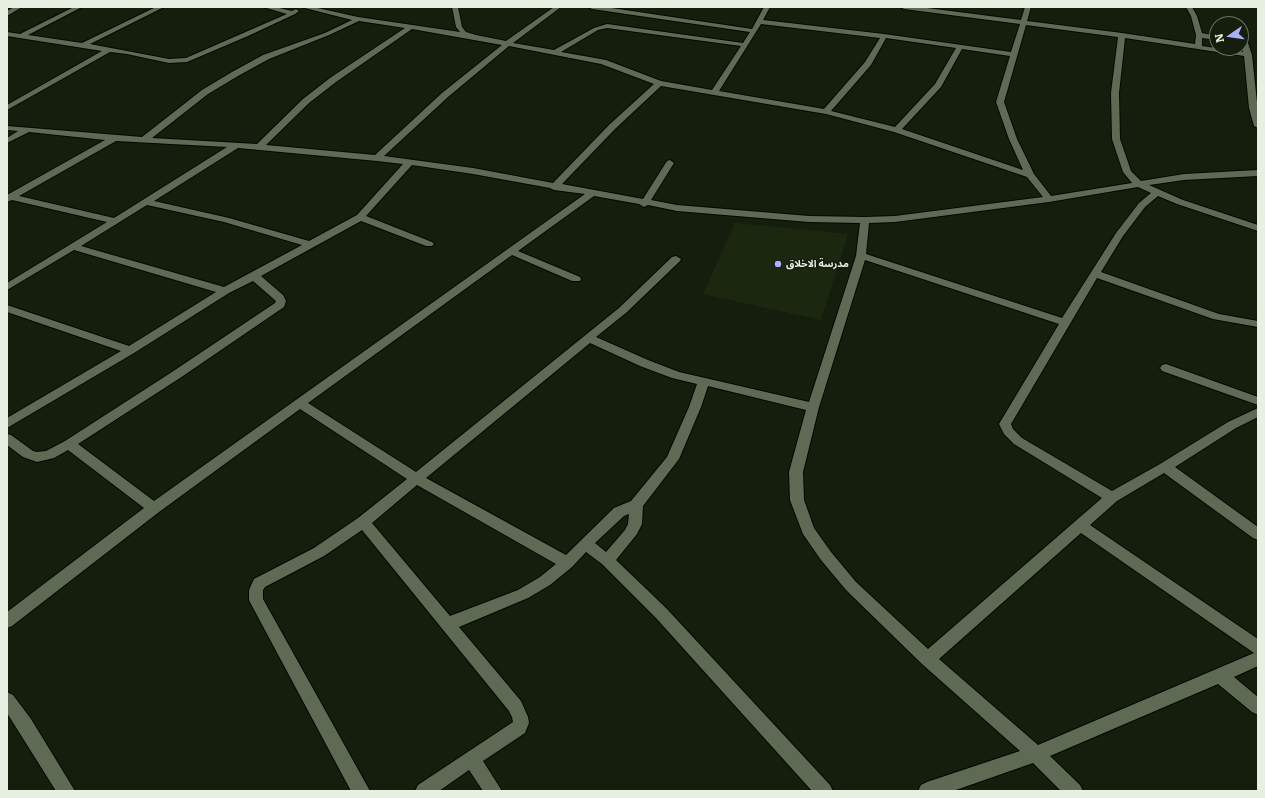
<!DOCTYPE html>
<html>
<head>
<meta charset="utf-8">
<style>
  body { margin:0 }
  #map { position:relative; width:1265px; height:798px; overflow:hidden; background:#151e0d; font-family:Literata,serif }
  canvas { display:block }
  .frame { position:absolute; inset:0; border:8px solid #e8efe3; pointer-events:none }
  .north { position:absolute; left:1209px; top:16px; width:40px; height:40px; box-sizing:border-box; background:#151e0d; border:1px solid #697263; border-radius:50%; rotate:257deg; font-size:11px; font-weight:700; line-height:16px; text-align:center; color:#e8efe3 }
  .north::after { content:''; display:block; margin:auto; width:14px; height:18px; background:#abaffb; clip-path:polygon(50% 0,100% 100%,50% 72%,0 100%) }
</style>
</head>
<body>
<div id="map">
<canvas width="1265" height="798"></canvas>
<div class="frame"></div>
<div class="north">N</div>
</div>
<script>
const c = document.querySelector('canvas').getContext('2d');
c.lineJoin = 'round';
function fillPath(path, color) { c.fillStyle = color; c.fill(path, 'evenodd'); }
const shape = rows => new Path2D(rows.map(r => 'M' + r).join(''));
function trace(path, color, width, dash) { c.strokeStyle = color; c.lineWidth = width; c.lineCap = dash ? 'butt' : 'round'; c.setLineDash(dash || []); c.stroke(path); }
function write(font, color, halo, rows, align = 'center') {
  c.font = font + ' Literata,"Noto Sans Arabic",serif'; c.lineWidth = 3; c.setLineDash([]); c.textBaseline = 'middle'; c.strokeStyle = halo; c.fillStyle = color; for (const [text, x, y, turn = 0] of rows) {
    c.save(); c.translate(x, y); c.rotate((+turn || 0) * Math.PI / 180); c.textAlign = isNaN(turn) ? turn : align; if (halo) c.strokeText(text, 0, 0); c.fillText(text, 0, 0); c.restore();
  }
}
fillPath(shape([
  [735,223,848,234,821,320,703,294]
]), '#1b270f');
const minor = shape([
  [14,7,22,7,7,16,7,11,14,7],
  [74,7,82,7,28,35,82,43,156,7,164,7,90,44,169,59,186,58,287,14,263,7,275,7,292,11,296,9,299,11,295,14,248,36,187,62,169,63,127,54,110,52,7,110,7,105,102,51,7,36,7,32,20,34,74,7],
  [301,7,313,7,358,17,460,32,456,27,452,7,458,7,462,27,466,32,476,35,506,41,554,7,561,7,513,43,554,50,594,28,607,24,743,43,750,32,592,9,589,7,605,7,752,29,764,7,770,7,763,20,884,34,1011,52,1020,24,904,9,901,7,919,7,1021,20,1025,7,1031,7,1027,21,1122,33,1195,44,1196,35,1191,16,1186,7,1192,7,1197,16,1202,33,1217,36,1217,40,1202,38,1202,46,1243,52,1243,44,1248,43,1252,55,1258,112,1258,128,1254,126,1249,108,1244,56,1125,38,1119,93,1120,139,1131,171,1141,181,1184,174,1258,170,1258,176,1184,180,1149,185,1183,200,1258,225,1258,231,1177,204,1158,196,1145,207,1123,236,1101,272,1219,314,1258,321,1258,327,1213,319,1097,278,1011,424,1013,429,1022,438,1112,491,1160,464,1228,422,1258,408,1258,417,1236,428,1175,467,1258,527,1258,540,1253,538,1164,473,1117,501,1090,525,1258,639,1258,666,1234,677,1258,697,1258,715,1252,712,1218,684,1050,756,1080,785,1083,791,1061,791,1033,763,953,791,918,791,921,785,927,782,1020,751,922,664,846,590,821,560,803,534,790,500,789,472,806,410,708,386,701,407,679,459,643,506,642,524,637,534,616,560,666,608,830,785,833,791,812,791,656,618,602,564,586,552,572,567,550,585,528,598,459,627,521,701,528,717,529,723,525,733,483,761,502,791,483,791,469,770,439,791,415,791,418,785,513,722,512,717,509,711,362,530,324,556,265,587,263,590,263,599,370,791,351,791,251,604,249,600,249,590,254,579,314,548,358,518,407,479,300,409,159,512,12,626,7,628,7,612,144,508,68,450,54,458,37,462,23,457,7,445,7,434,11,435,33,451,37,452,46,451,65,441,172,372,275,303,276,301,253,281,229,293,134,353,7,428,7,418,121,351,7,312,7,305,129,346,216,292,74,250,7,290,7,283,107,222,12,200,7,202,7,195,105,140,29,132,7,143,7,138,18,131,7,130,7,126,142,137,202,90,232,72,263,55,325,33,352,20,301,7],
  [359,21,405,28,330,78,303,99,257,144,152,138,208,94,238,76,269,59,329,35,359,21],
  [761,24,880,38,865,62,824,109,719,91,761,24],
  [1026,25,1118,37,1111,93,1112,139,1123,172,1132,183,1051,196,1034,174,1017,139,1004,102,1026,25],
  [607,28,741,46,712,90,661,81,606,60,561,52,598,30,607,28],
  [412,29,502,45,442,93,375,155,266,145,309,103,336,82,412,29],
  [886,38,956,48,935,84,895,127,831,111,871,65,886,38],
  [509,46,601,64,654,84,609,125,553,183,473,168,384,156,448,97,509,46],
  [962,49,1010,56,996,102,1009,139,1023,170,902,129,941,87,962,49],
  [661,86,826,114,894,132,1027,177,1043,197,895,216,865,217,809,216,677,205,651,200,674,163,670,160,667,161,643,199,562,184,615,129,661,86],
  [116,141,227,147,114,218,19,196,116,141],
  [238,148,377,161,403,164,357,215,309,241,229,218,154,201,238,148],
  [412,165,473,174,550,188,554,190,585,194,154,501,78,444,180,378,284,307,286,301,283,295,261,276,361,221,426,246,432,246,434,244,432,242,366,216,412,165],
  [1138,187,1151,193,1139,203,1116,233,1062,318,866,254,869,223,895,222,1049,202,1138,187],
  [594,196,639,204,644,207,648,205,677,211,809,222,860,223,856,256,809,402,679,372,648,360,596,337,627,312,680,261,681,259,676,256,672,257,619,308,416,472,308,403,512,255,572,281,580,281,581,279,580,277,518,251,594,196],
  [147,205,224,222,302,245,224,287,81,246,147,205],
  [865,260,1059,324,999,424,1004,434,1014,444,1102,498,928,649,856,582,831,552,814,528,804,500,803,472,819,407,865,260],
  [590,343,640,366,672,378,697,384,689,407,667,457,631,501,614,508,566,555,426,478,590,343],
  [417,485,556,564,540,577,518,590,450,616,372,523,417,485],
  [629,514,628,524,625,530,606,552,595,543,624,516,629,514],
  [1081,533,1254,653,1038,745,939,659,1081,533],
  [1166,364,1258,397,1258,405,1162,371,1160,368,1162,365,1166,364],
  [7,692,13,695,31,719,75,791,56,791,7,713,7,692]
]);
trace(minor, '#030800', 2);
fillPath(minor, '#5f6a55');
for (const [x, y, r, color] of [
  [778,264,4,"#abaffb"]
]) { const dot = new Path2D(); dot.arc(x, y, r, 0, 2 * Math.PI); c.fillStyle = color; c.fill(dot); trace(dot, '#151e0d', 1.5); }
write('bold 10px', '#e8efe3', '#151e0d', [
  ["مدرسة الاخلاق",786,264]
], 'left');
</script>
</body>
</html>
